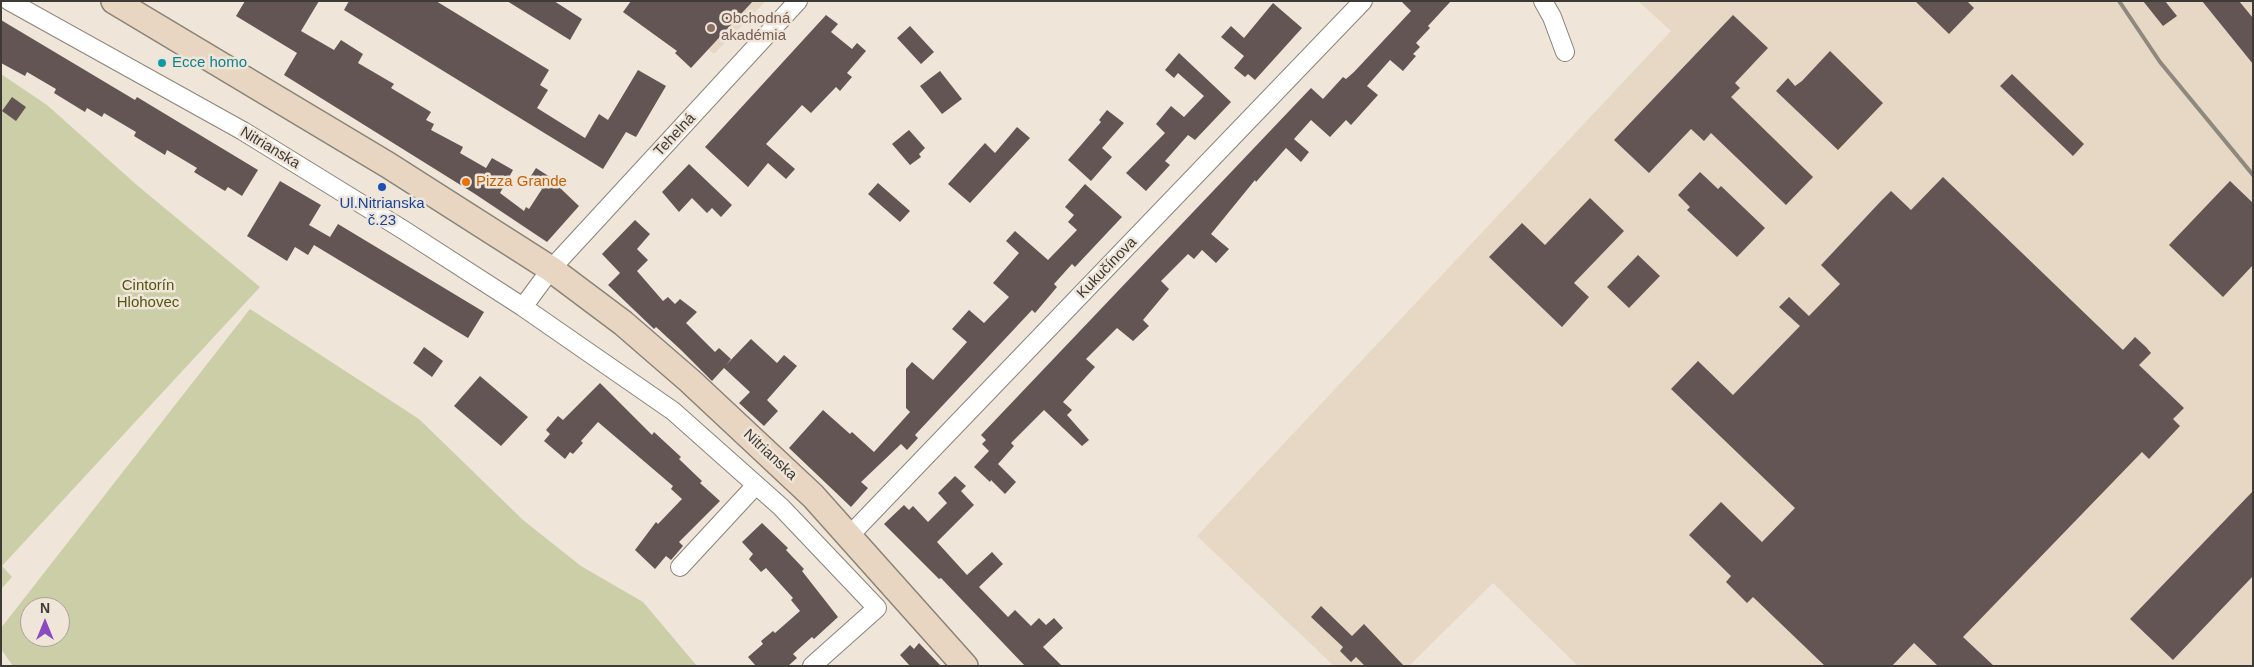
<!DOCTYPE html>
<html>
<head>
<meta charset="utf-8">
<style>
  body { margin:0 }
  #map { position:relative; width:2254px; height:667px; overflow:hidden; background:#efe6d9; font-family:Helvetica,sans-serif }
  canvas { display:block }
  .frame { position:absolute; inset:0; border:2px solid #3e3a35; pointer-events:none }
  .north { position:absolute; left:20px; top:597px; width:50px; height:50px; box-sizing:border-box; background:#efe6d9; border:1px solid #a8a197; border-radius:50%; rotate:0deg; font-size:14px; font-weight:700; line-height:20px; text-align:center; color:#3e3a35 }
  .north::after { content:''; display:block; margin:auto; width:18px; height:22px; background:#8a4bc0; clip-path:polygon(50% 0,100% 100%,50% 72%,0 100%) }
</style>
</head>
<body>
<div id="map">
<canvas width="2254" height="667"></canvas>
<div class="frame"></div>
<div class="north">N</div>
</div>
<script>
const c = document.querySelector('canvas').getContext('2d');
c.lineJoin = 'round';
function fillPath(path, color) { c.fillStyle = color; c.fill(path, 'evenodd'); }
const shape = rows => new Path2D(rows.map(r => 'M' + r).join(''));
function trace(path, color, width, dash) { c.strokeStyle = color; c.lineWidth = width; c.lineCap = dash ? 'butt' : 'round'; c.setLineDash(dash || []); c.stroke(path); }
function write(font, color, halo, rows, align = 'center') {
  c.font = font + ' Helvetica,sans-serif'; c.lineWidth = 5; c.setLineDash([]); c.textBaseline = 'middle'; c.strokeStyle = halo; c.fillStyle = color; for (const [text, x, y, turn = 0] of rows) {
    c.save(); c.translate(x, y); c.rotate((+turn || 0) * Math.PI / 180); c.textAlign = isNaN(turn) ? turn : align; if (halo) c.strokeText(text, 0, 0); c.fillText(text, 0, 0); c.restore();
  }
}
fillPath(shape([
  [650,1,766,1,714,54],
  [1638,1,2253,1,2253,666,1578,666,1493,583,1409,666,1334,666,1197,536,1671,31]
]), '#e6d8c5');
fillPath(shape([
  [1,74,47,105,138,186,260,287,2,566,12,577,1,589],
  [250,309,419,419,523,520,581,566,643,602,697,666,13,666,1,649,1,628],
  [30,607,60,607,60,637,30,637]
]), '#cbcea7');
fillPath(shape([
  [245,1,319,1,301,31,334,50,341,40,363,54,358,63,394,84,391,88,431,112,426,120,434,124,431,130,463,147,460,153,486,168,492,158,513,170,500,193,524,211,526,207,529,209,542,189,529,179,536,168,561,184,559,187,579,206,547,242,475,194,284,75,297,53,236,16],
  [349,1,436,1,549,70,540,85,548,90,537,108,585,138,599,114,608,120,638,70,666,86,636,137,626,132,603,169,344,10],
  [507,1,554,1,582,19,570,40],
  [631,1,753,1,691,68,675,53,677,51,623,12],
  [1401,1,1451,1,1428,26,1430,28,1416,43,1420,47,1413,54,1416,56,1403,71,1390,60,1367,86,1378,95,1351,125,1346,120,1330,137,1311,120,1294,139,1309,152,1301,162,1286,148,1256,182,1255,180,1211,234,1229,249,1216,263,1202,250,1194,259,1188,254,1161,281,1169,289,1143,320,1149,326,1133,341,1117,328,1086,359,1095,367,1063,402,1072,410,1067,415,1089,440,1082,446,1044,410,1011,443,1014,446,998,464,1016,482,1005,494,991,480,990,482,974,467,989,451,982,444,986,440,981,435,1311,88,1323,99,1343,77,1346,79,1354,72,1411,11],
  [1915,1,1967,1,1974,8,1949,34],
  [2143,1,2165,1,2177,16,2163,26],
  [2202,1,2239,1,2253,18,2253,64],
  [1273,3,1302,28,1255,80,1248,74,1245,77,1234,68,1244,56,1221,37,1231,26,1244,38],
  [826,15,838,24,831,32,852,49,857,43,866,51,847,73,852,77,840,91,836,87,811,113,802,105,766,144,795,169,786,179,768,163,748,187,705,147],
  [1733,15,1768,48,1735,83,1740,88,1731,97,1813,177,1786,205,1711,133,1704,141,1691,129,1649,173,1614,140],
  [1,20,135,100,137,97,258,170,242,196,228,187,225,191,194,172,197,168,167,150,165,155,134,136,136,132,104,113,102,117,87,108,85,112,54,93,56,89,27,72,25,76,1,63],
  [910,26,934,52,921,64,897,38],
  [1830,51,1883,103,1838,150,1776,91,1788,78,1795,86,1802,81],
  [1179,53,1231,102,1195,140,1188,135,1165,161,1170,165,1146,191,1126,173,1165,133,1156,124,1171,106,1184,117,1204,96,1178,73,1174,78,1165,70],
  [940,71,962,99,942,114,920,86],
  [2012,74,2084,144,2073,156,2000,86],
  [12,97,26,107,16,121,2,111],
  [1107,110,1124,123,1102,148,1112,157,1091,181,1068,160,1101,122,1099,120],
  [1017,127,1030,138,970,203,948,184,985,143,995,153],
  [909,130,925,148,919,154,921,157,910,165,892,144],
  [689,164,732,205,721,217,712,208,707,213,692,198,679,212,662,192],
  [1700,172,1718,189,1721,186,1765,228,1737,257,1687,210,1690,207,1678,195],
  [1943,177,2123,350,2135,337,2146,347,2151,353,2139,365,2184,408,2173,419,2180,426,2149,459,2142,452,1963,637,1994,666,1938,666,1914,643,1892,666,1825,666,1753,597,1747,603,1726,582,1731,576,1689,535,1721,502,1762,542,1795,508,1671,389,1698,361,1733,395,1800,326,1779,307,1789,297,1809,316,1840,284,1821,265,1881,201,1891,191,1911,210],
  [280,181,321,205,309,225,330,237,338,224,484,312,468,338,314,245,308,255,295,247,287,261,247,236],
  [2230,181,2253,203,2253,265,2223,297,2169,245],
  [878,183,910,211,900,222,868,194],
  [1085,184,1122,217,1075,267,1072,264,1054,284,1057,287,1035,313,1032,310,915,435,918,438,907,450,901,444,861,482,868,488,851,507,789,448,823,410,850,434,852,432,874,452,910,412,906,408,906,369,912,362,933,380,967,342,952,329,969,310,984,323,1009,297,993,283,1019,253,1006,241,1015,231,1048,260,1077,230,1068,222,1074,215,1065,207],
  [1590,198,1624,231,1574,283,1589,297,1562,327,1489,257,1522,223,1545,245],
  [635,220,650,234,637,249,648,260,637,271,663,301,668,297,675,304,680,299,697,312,686,323,715,352,719,348,731,359,726,365,751,339,777,363,784,355,797,366,767,400,778,411,764,426,739,403,750,392,724,368,712,381,681,350,656,327,654,329,608,285,620,273,602,254],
  [1638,255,1660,276,1629,308,1607,287],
  [424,347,443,361,432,377,413,363],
  [480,376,528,417,501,446,454,406],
  [600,383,652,435,654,432,681,457,679,459,702,481,700,483,720,501,679,542,683,546,671,560,666,556,655,569,635,550,656,522,658,524,682,499,671,489,673,486,598,422,581,441,583,443,573,454,570,452,565,459,544,441,550,434,546,430,558,416,563,420],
  [955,476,966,486,961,491,974,505,937,542,967,575,992,552,1003,564,979,587,1008,617,1015,610,1031,626,1039,618,1046,625,1054,618,1063,628,1043,647,1062,666,1025,666,941,578,939,579,884,524,904,505,909,510,913,506,928,522,947,503,938,493],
  [2253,491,2253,576,2173,660,2130,619],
  [762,523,788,548,786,550,804,569,802,571,838,617,814,639,812,637,793,654,797,658,788,666,756,666,748,657,763,644,761,641,773,631,775,633,800,611,791,600,793,598,766,568,761,572,749,559,753,554,742,542],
  [1321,606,1352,636,1364,624,1404,666,1365,666,1356,657,1351,662,1340,651,1343,647,1311,617],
  [919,643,941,666,910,666,900,655,910,645,914,649]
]), '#635554');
const street = shape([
  [9,1,243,131,402,229,523,307,673,411,781,507,877,608,812,666],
  [1543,1,1552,17,1565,52],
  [523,307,551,269,798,1],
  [850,535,1363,1],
  [680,567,756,485]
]);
const secondary = shape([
  [114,1,388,165,551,269,623,323,690,381,813,496,965,666]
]);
trace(street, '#8b8377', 20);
trace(secondary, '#8b8377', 28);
trace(street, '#fff', 18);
trace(secondary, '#e8d6c2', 25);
trace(shape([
  [2119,1,2160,62,2253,175]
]), '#8e887f', 4);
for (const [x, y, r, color] of [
  [711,28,5,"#8d6e63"],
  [162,63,5,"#0f9aa8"],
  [466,182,5,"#e8710a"],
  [382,187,5,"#1a4fb4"]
]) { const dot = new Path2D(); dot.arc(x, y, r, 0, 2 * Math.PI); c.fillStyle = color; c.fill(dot); trace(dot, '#efe6d9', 2); }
write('15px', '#785e54', '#efe6d9', [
  ["Obchodná",721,19],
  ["akadémia",721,36]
], 'left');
write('15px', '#0d838f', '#efe6d9', [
  ["Ecce homo",172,63]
], 'left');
write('15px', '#3e3a35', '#efe6d9', [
  ["Tehelná",675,135,-47],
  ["Nitrianska",270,148,31],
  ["Kukučínova",1107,268,-46],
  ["Nitrianska",770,455,43]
]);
write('15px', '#c56008', '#efe6d9', [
  ["Pizza Grande",476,182]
], 'left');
write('15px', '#164399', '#efe6d9', [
  ["Ul.Nitrianska",382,204],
  ["č.23",382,221]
]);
write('15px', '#54560f', '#efe6d9', [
  ["Cintorín",148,286],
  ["Hlohovec",148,303]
]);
</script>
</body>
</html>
